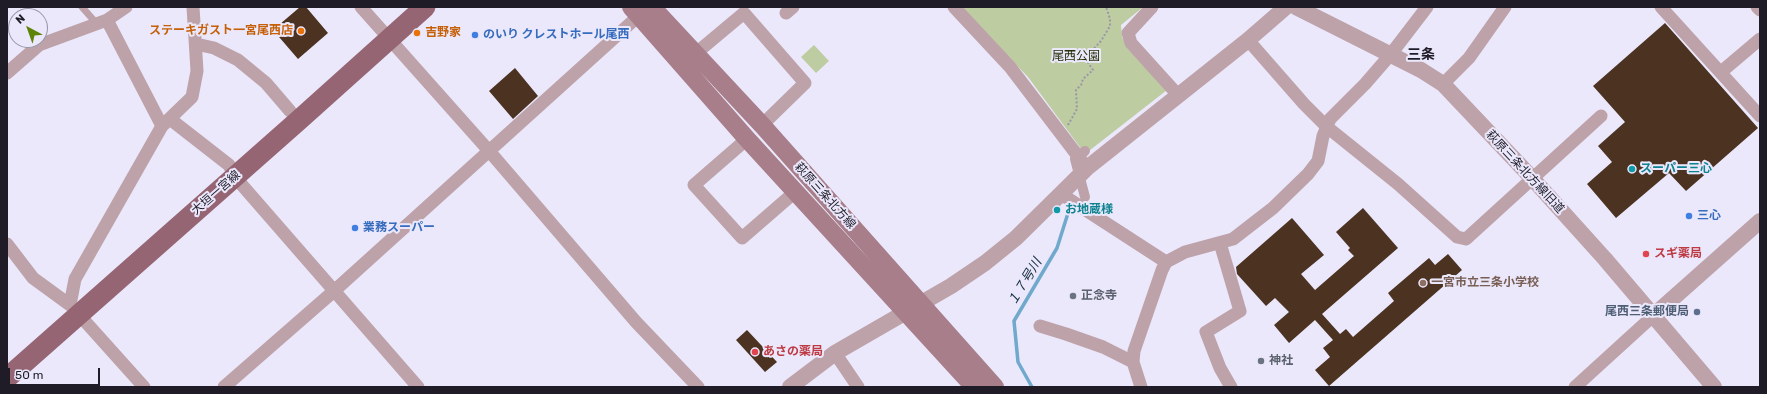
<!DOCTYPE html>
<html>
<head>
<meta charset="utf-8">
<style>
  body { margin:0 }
  #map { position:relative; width:1767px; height:394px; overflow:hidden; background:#ebe8fc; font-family:Rubik,sans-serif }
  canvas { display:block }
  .frame { position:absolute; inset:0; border:8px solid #1f1c28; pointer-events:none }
  .north { position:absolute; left:8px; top:8px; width:40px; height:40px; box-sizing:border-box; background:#ebe8fc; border:1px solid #9996a7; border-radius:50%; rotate:319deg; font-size:11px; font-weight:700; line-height:16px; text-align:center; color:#1f1c28 }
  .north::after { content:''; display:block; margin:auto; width:14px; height:18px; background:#5e8405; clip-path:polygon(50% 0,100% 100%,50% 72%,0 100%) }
  .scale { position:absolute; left:8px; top:368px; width:92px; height:18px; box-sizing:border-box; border:2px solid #1f1c28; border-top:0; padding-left:5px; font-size:12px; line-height:14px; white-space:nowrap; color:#1f1c28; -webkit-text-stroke:3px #ebe8fc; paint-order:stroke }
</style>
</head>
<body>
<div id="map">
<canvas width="1767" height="394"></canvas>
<div class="frame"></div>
<div class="north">N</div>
<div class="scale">50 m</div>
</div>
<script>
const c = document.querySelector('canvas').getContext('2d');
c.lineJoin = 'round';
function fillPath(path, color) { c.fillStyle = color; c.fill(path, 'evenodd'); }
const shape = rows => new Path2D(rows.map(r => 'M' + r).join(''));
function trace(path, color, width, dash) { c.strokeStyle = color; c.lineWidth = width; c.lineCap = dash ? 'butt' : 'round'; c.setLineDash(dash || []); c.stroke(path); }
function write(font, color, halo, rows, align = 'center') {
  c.font = font + ' Rubik,"Noto Sans JP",sans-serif'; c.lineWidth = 4; c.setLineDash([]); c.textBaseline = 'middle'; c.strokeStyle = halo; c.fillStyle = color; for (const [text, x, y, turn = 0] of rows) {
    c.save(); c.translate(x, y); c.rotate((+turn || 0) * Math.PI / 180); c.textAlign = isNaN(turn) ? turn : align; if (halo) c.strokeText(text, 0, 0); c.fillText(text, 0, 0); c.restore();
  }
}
fillPath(shape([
  [960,7,1142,7,1142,8,1121,25,1122,37,1128,49,1167,90,1085,154,1028,77],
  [814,45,829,61,816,73,801,57]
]), '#bdcca1');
trace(shape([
  [1032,387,1018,362,1014,321,1057,248,1069,210]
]), '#70a9cb', 3.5);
fillPath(shape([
  [300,7,306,7,328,33,298,59,273,30],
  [1665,23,1758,128,1686,191,1669,173,1616,218,1587,184,1612,162,1598,146,1625,122,1593,86],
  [515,68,538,96,513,119,489,91],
  [1363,208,1398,248,1322,314,1340,334,1346,329,1353,337,1394,301,1388,293,1429,258,1435,265,1448,254,1462,270,1329,386,1315,370,1330,357,1323,348,1333,340,1315,320,1289,343,1274,325,1289,312,1275,298,1266,306,1237,274,1236,267,1292,218,1324,255,1301,274,1315,290,1354,256,1348,250,1350,248,1336,232],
  [747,330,777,362,765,372,736,340]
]), '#4b3221');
trace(shape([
  [1068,125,1077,109,1076,90,1081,85,1083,79,1093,70,1085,58,1101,41,1110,26,1110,19,1106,7]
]), '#9a97a8', 2, [2, 2]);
trace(shape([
  [82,7,97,24]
]), '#bea2a9', 7);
trace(shape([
  [361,7,490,152,636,322,698,387],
  [954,7,1010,67,1087,168],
  [1152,7,1128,33,1131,43,1178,95],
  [1661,7,1760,116],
  [1757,7,1760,10],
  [786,13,793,7],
  [107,20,162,126],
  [1248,40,1304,104,1327,127,1398,184,1457,237,1466,239,1601,116],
  [196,44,214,48,238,60,266,83,290,111],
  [695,54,744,13,805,83,762,125],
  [1721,72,1760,39],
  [7,73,39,45,107,20,126,7],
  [1443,84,1469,58,1505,7],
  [170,119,229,165,235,177,418,387],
  [747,139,694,185,742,238,795,192],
  [1061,194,1166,262],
  [1220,243,1240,311,1206,332,1220,368,1231,387],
  [7,244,33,278,70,305,75,279,162,126,192,97,197,71,193,7],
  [74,309,144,387],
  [1040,326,1066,334,1103,347,1133,362],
  [835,353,858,387],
  [224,387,334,291,644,11],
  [1141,387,1133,362,1134,351,1162,270,1166,262,1185,252,1233,239,1273,208,1308,174,1318,161,1323,136,1330,119,1365,84,1391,54,1427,7],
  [1575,387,1653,316]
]), '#bea2a9', 13);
trace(shape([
  [1296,7,1421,70,1443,84,1532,178,1605,259,1714,387],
  [1653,316,1760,221],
  [790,387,835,353,951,286,985,263,1016,238,1087,168,1248,40,1286,7]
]), '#bea2a9', 16);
trace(shape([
  [631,7,747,139,974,387],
  [652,7,762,125,995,387]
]), '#a77e89', 18);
trace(shape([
  [7,378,299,120,425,7]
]), '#966573', 21);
trace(shape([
  [1085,151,1075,159,1085,197]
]), '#bea2a9', 10);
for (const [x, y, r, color] of [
  [301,31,4,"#e8710a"],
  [417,33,4,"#e8710a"],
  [475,35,4,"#3f7fe0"],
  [1632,169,4,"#0f9aa8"],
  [1057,210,4,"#0f9aa8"],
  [1689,216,4,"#3f7fe0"],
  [355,228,4,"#3f7fe0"],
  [1646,254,4,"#e0444e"],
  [1423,283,4,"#8d6e63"],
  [1073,296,4,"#6b7280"],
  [1697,312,4,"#5c6f8a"],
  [755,352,4,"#e0444e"],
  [1261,361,4,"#6b7280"]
]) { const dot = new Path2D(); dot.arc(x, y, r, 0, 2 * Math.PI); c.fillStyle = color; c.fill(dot); trace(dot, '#ebe8fc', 1.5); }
write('bold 12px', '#c56008', '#ebe8fc', [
  ["ステーキガスト一宮尾西店",293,31],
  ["吉野家",425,33,"left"]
], 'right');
write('bold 12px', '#366cbe', '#ebe8fc', [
  ["のいり クレストホール尾西",483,35],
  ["三心",1697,216],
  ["業務スーパー",363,228]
], 'left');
write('12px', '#253005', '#ebe8fc', [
  ["尾西公園",1076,57]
]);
write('bold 12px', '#0d838f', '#ebe8fc', [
  ["スーパー三心",1640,169],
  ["お地蔵様",1065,210]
], 'left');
write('12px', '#1f1c28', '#ebe8fc', [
  ["萩原三条北方線旧道",1525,172,47],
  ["大垣一宮線",216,193,-41],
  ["萩原三条北方線",825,196,48]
]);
write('bold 12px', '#be3a42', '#ebe8fc', [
  ["スギ薬局",1654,254],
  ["あさの薬局",763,352]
], 'left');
write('bold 12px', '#785e54', '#ebe8fc', [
  ["一宮市立三条小学校",1431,283]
], 'left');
write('bold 12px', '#5b616d', '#ebe8fc', [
  ["正念寺",1081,296],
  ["神社",1269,361]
], 'left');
write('bold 12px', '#4e5e75', '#ebe8fc', [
  ["尾西三条郵便局",1689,312]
], 'right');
write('italic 13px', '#132e3d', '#ebe8fc', [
  ["１７号川",1025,282,-59]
]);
write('bold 14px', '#1f1c28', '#ebe8fc', [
  ["三条",1421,55]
]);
</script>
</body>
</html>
